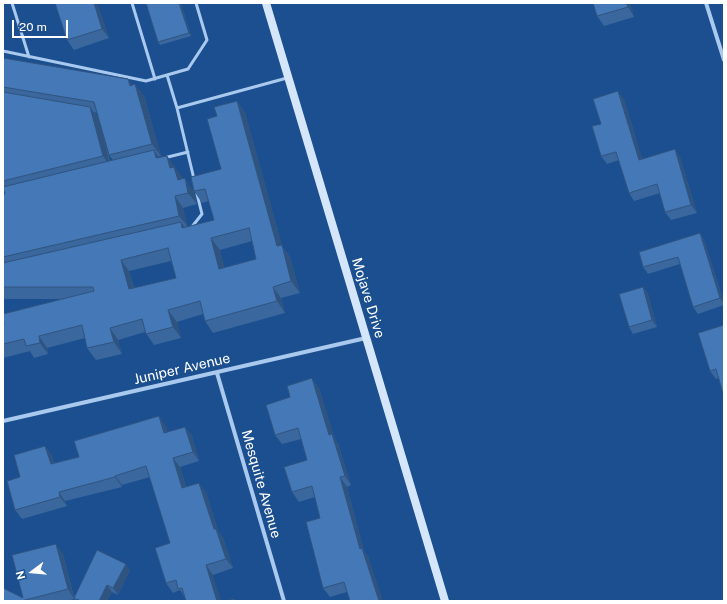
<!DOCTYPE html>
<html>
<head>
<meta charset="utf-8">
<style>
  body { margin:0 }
  #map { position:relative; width:727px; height:604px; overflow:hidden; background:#1b4f8f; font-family:"Public Sans",sans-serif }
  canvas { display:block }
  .frame { position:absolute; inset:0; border:4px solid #fff; pointer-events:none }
  .north { position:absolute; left:12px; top:552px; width:40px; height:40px; -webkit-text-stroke:3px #1b4f8f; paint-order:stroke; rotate:254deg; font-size:11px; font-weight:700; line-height:16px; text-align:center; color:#fff }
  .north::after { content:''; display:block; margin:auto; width:14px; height:18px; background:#fff; clip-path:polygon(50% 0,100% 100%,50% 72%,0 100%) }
  .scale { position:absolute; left:12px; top:20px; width:56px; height:18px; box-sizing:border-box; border:2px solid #fff; border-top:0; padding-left:5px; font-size:12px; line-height:14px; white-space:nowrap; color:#fff; -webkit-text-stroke:3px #1b4f8f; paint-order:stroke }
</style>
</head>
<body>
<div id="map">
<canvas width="727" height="604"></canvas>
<div class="frame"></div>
<div class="north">N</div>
<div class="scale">20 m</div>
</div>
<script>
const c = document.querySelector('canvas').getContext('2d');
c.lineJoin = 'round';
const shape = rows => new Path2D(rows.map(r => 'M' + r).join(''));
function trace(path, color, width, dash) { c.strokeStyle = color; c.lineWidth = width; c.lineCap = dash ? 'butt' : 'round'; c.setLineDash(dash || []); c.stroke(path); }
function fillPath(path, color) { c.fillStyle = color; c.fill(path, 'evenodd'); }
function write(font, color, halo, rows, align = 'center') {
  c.font = font + ' "Public Sans",sans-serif'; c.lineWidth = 3; c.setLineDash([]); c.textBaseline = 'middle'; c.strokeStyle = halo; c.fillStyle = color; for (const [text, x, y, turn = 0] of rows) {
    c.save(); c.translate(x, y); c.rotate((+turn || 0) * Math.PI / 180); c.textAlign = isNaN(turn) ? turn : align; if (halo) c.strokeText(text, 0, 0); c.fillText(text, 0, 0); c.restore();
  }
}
trace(shape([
  [12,3,29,57],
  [132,3,155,79],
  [3,51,146,81,188,69,207,40,196,3],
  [167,75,177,108],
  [164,158,188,152],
  [194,179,177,108,287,78],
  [191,228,202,214,197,194]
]), '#a9c9ee', 3);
trace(shape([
  [706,3,724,60],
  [217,373,284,601],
  [3,421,366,338]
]), '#a9c9ee', 4);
trace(shape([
  [266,3,445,601]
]), '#d6e6fa', 8);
fillPath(shape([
  [55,3,97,3,109,38,74,50,67,40],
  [181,3,191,36,160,45,158,42],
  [630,3,634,17,604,26,597,16],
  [3,58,128,79,132,85,144,96,161,156,158,156,159,157,167,156,183,179,193,190,197,204,183,208,187,227,214,220,209,201,202,203,194,191,221,169,217,116,237,101,245,113,282,246,290,257,300,293,281,298,285,313,213,333,205,321,203,314,177,322,181,338,154,345,145,332,118,340,122,354,96,360,87,348,85,338,47,348,48,354,34,358,30,351,3,358,3,325,61,299,3,299,3,194,5,194,5,187,3,184],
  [94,112,97,113,109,155,113,160,110,161,99,119],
  [252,241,256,259,224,268,220,250],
  [171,261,176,278,134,288,129,271],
  [624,99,642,159,680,157,697,213,671,220,665,212,660,193,634,201,629,193,619,160,607,164,601,156,601,124],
  [700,233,704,240,724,303,724,305,698,314,693,307,680,264,648,274,643,267],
  [643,287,648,294,657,327,633,334,629,327],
  [724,325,719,378,716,379,710,371],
  [319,388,334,437,338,444,351,485,347,487,364,551,369,558,347,592,330,597,323,588,320,518,315,497,299,502,292,492,307,460,301,439,282,444,275,435,290,397],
  [166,426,167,432,185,427,192,436,199,461,180,467,186,487,206,492,218,531,223,538,233,568,213,575,185,598,180,590,173,593,166,583,170,543,150,477,122,485,122,487,65,501,67,506,22,519,15,510,20,477,45,446,52,456,54,463,79,457],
  [63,554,74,597,130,570,118,595,112,592,107,601,76,601,74,599,65,601,3,601,23,598]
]), '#3a679d');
fillPath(shape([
  [94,3,97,3,109,38,102,29],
  [179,3,181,3,191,36,189,33],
  [626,3,630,3,634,17,628,7],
  [128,79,136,90,130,86],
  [135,84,144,96,161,156,152,144],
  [618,91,624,99,645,168,639,160],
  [237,101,245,113,282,246,290,257,300,293,291,281,277,246],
  [90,107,99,119,111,168,103,156],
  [675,149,680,157,697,213,691,205],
  [154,150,162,162,156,158],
  [167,156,183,178,186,192,170,168],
  [185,178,193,190,197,204,188,193],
  [175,196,183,208,188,227,179,216],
  [181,222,189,233,182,228],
  [700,233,704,240,724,304,720,298],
  [211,238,220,250,228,281,219,269],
  [121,260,129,271,137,301,129,289],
  [273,287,281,298,285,313,277,301],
  [643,287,648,294,657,327,652,320],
  [168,310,177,322,181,338,173,327],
  [110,328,118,340,122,354,114,342],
  [39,336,47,348,48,354,40,343],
  [312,378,319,388,334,437,338,444,351,485,345,476,329,435],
  [159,416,166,426,171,443,164,433],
  [185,427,192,436,199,461,193,452],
  [45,446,52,456,57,474,51,464],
  [173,458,180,467,189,498,182,488],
  [115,476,122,485,122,487,115,477],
  [340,477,347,487,364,551,369,558,383,601,379,601,360,549],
  [199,483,206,492,218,531,223,538,233,568,226,559,214,529],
  [59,492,65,501,67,506,60,497],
  [56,544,63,554,74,599,68,589],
  [126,564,130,570,118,595,113,588],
  [206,565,213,575,221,601,217,601],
  [107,585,112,592,107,601,99,601]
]), '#305480');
const building = shape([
  [55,3,94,3,102,29,67,40,55,3],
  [146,3,179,3,189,33,158,42,146,3],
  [593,3,626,3,628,7,597,16,593,3],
  [3,58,128,79,130,86,135,84,152,144,109,155,94,102,3,87,3,58],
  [618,91,639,160,675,149,691,205,665,212,657,184,629,193,616,152,601,156,592,126,601,124,593,99,618,91],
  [3,92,90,107,103,156,3,181,3,92],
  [237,101,277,246,282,245,291,281,273,287,277,301,205,321,200,301,168,310,173,327,146,334,142,319,110,328,114,342,87,348,82,325,39,336,40,343,26,346,24,339,3,344,3,325,4,325,3,314,94,291,93,287,3,287,3,263,181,222,182,228,214,220,205,189,194,191,191,177,221,169,207,119,217,116,214,107,237,101],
  [249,228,256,259,219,269,211,238,249,228],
  [168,248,176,278,129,289,121,260,168,248],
  [154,150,156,158,167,156,170,168,174,167,178,180,185,178,188,193,175,196,179,216,3,257,3,194,5,194,3,187,154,150],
  [700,233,720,298,693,307,678,257,643,267,639,252,700,233],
  [643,287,652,320,629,327,619,294,643,287],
  [724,325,724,397,716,369,710,371,698,333,724,325],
  [312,378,329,435,332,434,345,476,340,477,360,549,362,548,379,601,350,601,344,582,323,588,306,522,320,518,312,486,292,492,284,467,307,460,298,428,275,435,266,405,290,397,287,386,312,378],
  [159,416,164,433,185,427,193,452,173,458,182,488,199,483,214,529,216,529,226,559,206,565,217,601,186,601,182,588,178,589,176,580,166,583,155,548,170,543,146,466,115,476,115,477,59,492,60,497,15,510,7,481,20,477,14,455,45,446,51,464,79,457,74,441,159,416],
  [56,544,68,589,21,601,3,601,3,588,23,598,12,555,56,544],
  [97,550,126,564,113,588,107,585,99,601,81,601,74,598,97,550],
  [234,599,235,601,226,601,234,599]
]);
fillPath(building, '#4478b7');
trace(building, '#305480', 1);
write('14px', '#fff', '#1b4f8f', [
  ["Mojave Drive",368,298,73],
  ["Juniper Avenue",182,369,-13],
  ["Mesquite Avenue",261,484,74]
]);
</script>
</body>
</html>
